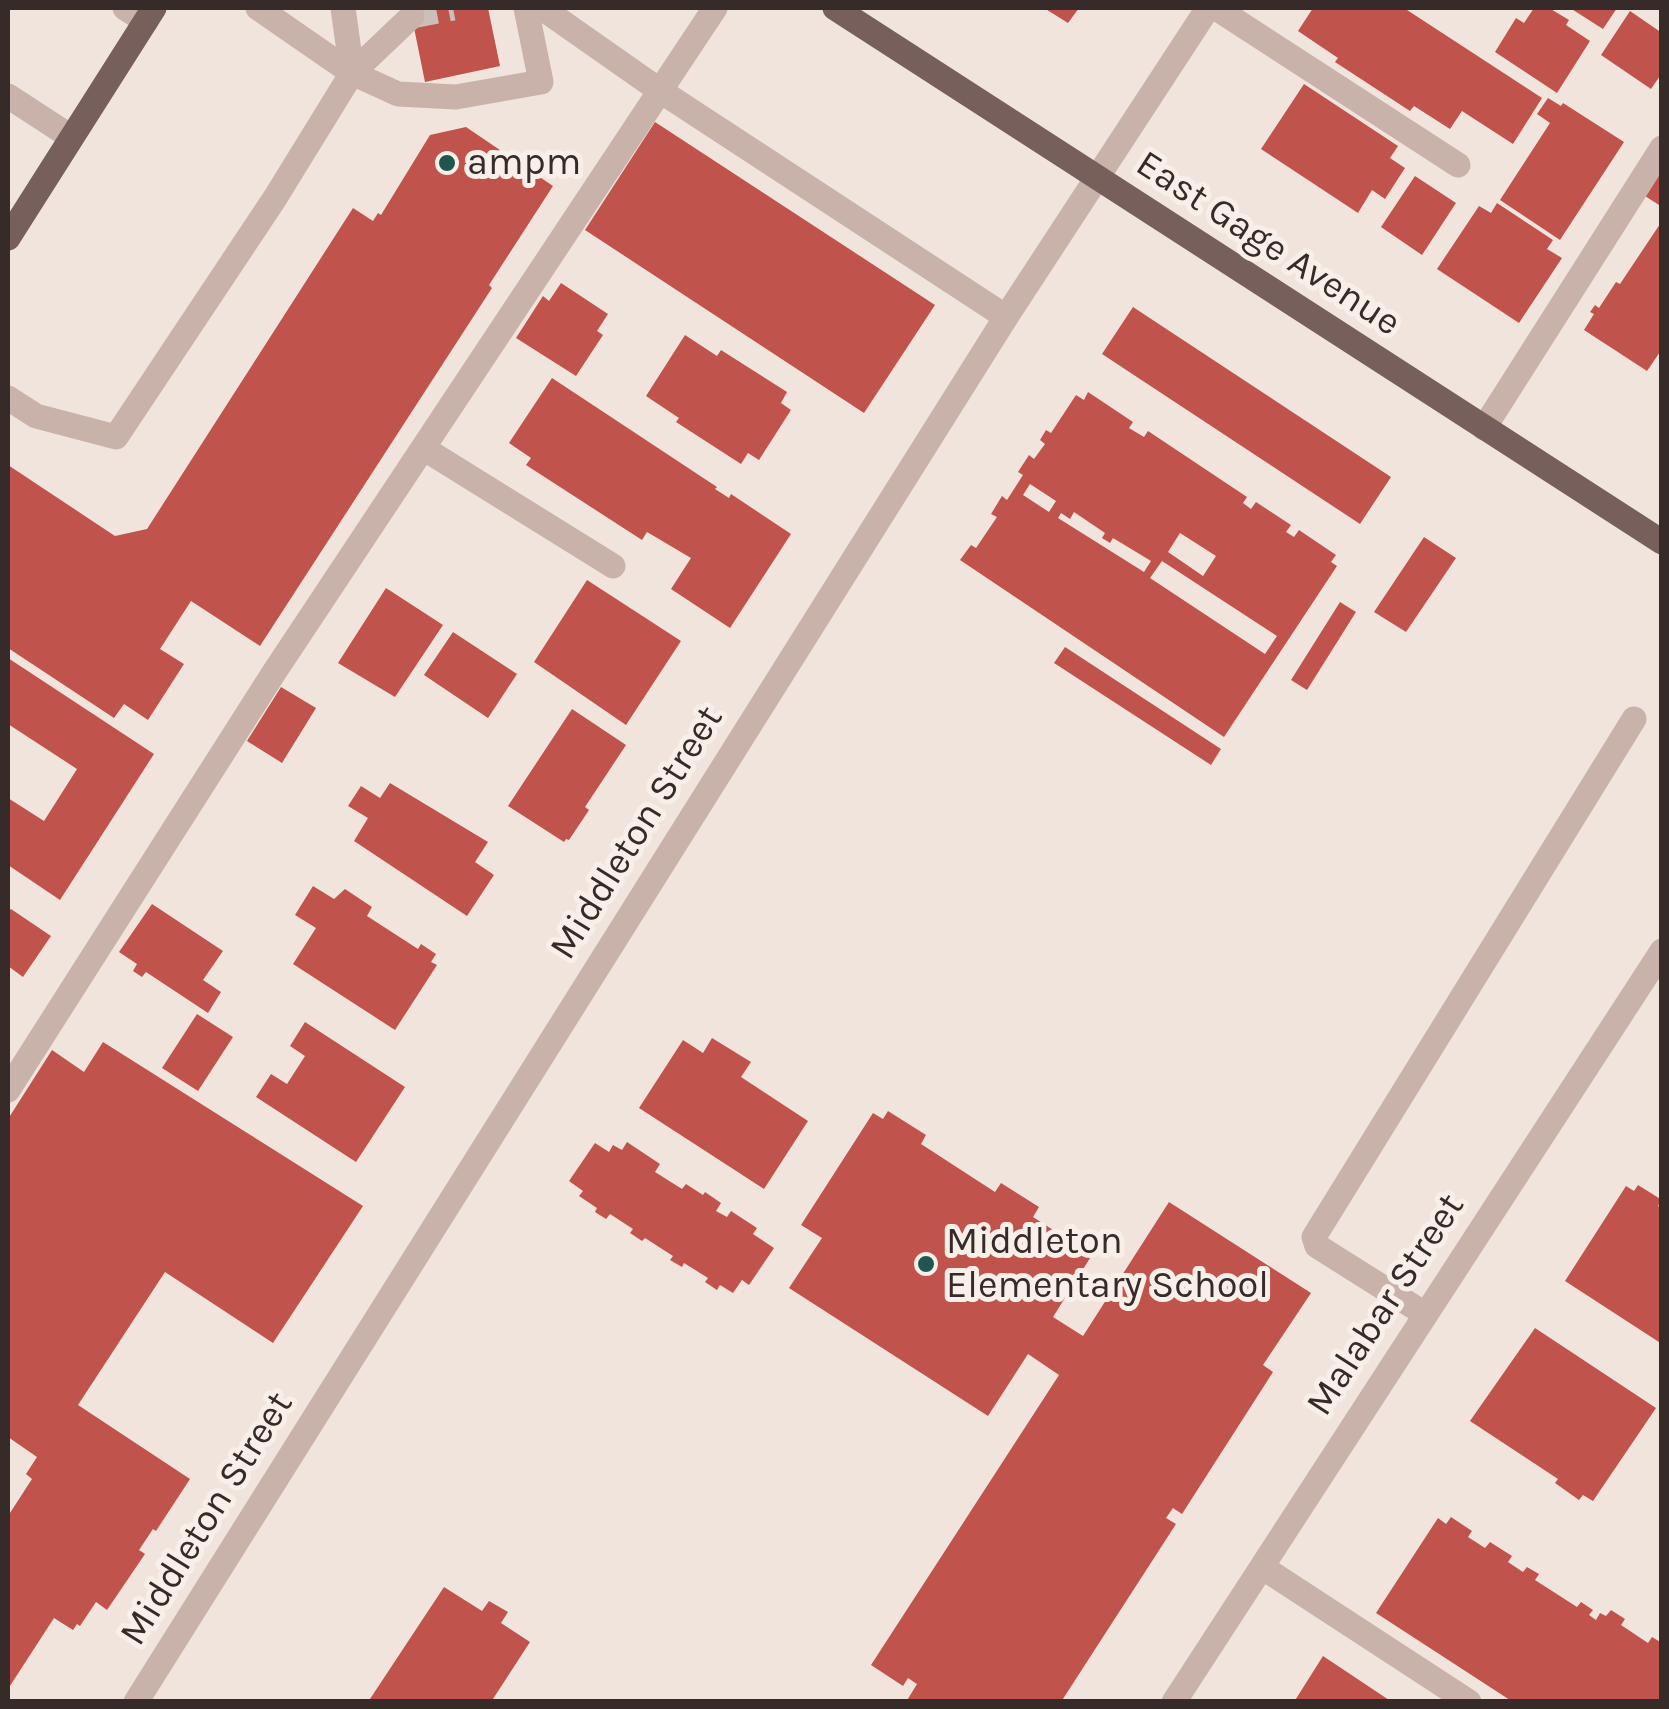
<!DOCTYPE html>
<html>
<head>
<meta charset="utf-8">
<style>
  body { margin:0 }
  #map { position:relative; width:1669px; height:1709px; overflow:hidden; background:#f1e4dd; font-family:Karla,sans-serif }
  canvas { display:block }
  .frame { position:absolute; inset:0; border:10px solid #362b29; pointer-events:none }
</style>
</head>
<body>
<div id="map">
<canvas width="1669" height="1709"></canvas>
<div class="frame"></div>
</div>
<script>
const c = document.querySelector('canvas').getContext('2d');
c.lineJoin = 'round';
function fillPath(path, color) { c.fillStyle = color; c.fill(path, 'evenodd'); }
const shape = rows => new Path2D(rows.map(r => 'M' + r).join(''));
function trace(path, color, width, dash) { c.strokeStyle = color; c.lineWidth = width; c.lineCap = dash ? 'butt' : 'round'; c.setLineDash(dash || []); c.stroke(path); }
function write(font, color, halo, rows, align = 'center') {
  c.font = font + ' Karla,sans-serif'; c.lineWidth = 10; c.setLineDash([]); c.textBaseline = 'middle'; c.strokeStyle = halo; c.fillStyle = color; for (const [text, x, y, turn = 0] of rows) {
    c.save(); c.translate(x, y); c.rotate((+turn || 0) * Math.PI / 180); c.textAlign = isNaN(turn) ? turn : align; if (halo) c.strokeText(text, 0, 0); c.fillText(text, 0, 0); c.restore();
  }
}
fillPath(shape([
  [410,8,488,8,500,66,425,82],
  [1044,8,1079,8,1068,23],
  [1313,8,1404,8,1542,98,1513,144,1462,111,1450,129,1414,106,1410,111,1335,62,1338,58,1298,31],
  [1534,8,1549,8,1569,20,1566,25,1590,41,1557,93,1495,52,1516,18,1524,23],
  [1570,8,1617,8,1603,29],
  [1630,11,1662,33,1662,73,1651,89,1601,55],
  [1304,84,1398,146,1390,158,1405,168,1385,199,1372,190,1358,213,1261,149],
  [1548,98,1561,106,1563,103,1624,142,1560,240,1500,200,1550,123,1537,114],
  [655,122,935,305,864,413,585,230],
  [466,127,553,186,489,285,492,288,260,646,191,601,160,649,184,664,148,720,124,704,114,718,8,648,8,465,115,536,147,529,353,208,373,221,378,213,381,215,430,135],
  [1662,170,1662,201,1659,205,1645,196],
  [1415,176,1456,203,1422,255,1381,227],
  [1497,203,1553,240,1547,249,1562,258,1519,323,1437,269,1479,206,1491,213],
  [1662,221,1662,349,1647,371,1584,330,1594,314,1590,312,1595,305,1599,308,1616,282,1620,284],
  [561,283,608,314,597,331,603,335,576,376,516,338,543,296,549,301],
  [1133,307,1391,477,1360,524,1102,354],
  [685,335,717,356,721,350,787,392,781,403,791,410,759,460,748,453,741,464,676,422,679,418,646,396],
  [552,378,717,487,715,489,729,498,731,494,791,534,730,628,671,589,691,558,647,532,642,540,526,465,531,458,509,443],
  [1088,392,1133,422,1129,428,1144,437,1148,431,1247,497,1243,503,1251,509,1256,502,1291,525,1286,532,1294,537,1299,530,1336,555,1331,562,1337,566,1224,737,960,560,971,545,976,548,997,517,991,514,1002,496,1007,500,1023,475,1018,472,1029,455,1034,459,1045,444,1040,440,1046,430,1051,433,1076,395,1084,400],
  [1030,484,1056,501,1049,512,1023,495],
  [1074,512,1105,533,1102,538,1110,543,1113,538,1151,561,1144,572,1058,518,1061,513,1070,519],
  [1180,533,1216,556,1203,576,1168,552],
  [1162,561,1277,636,1265,654,1150,578],
  [1424,537,1456,558,1406,632,1374,612],
  [587,580,681,641,626,725,534,662],
  [386,588,443,625,395,697,338,663],
  [1340,602,1356,612,1307,690,1291,680],
  [453,632,517,674,488,718,424,675],
  [1065,647,1221,749,1211,765,1054,663],
  [8,658,154,754,60,900,8,865,8,798,44,821,77,769,8,724],
  [281,687,316,708,282,763,247,741],
  [572,709,626,745,585,807,589,810,569,840,566,839,564,842,508,806],
  [390,783,488,842,475,862,494,875,467,916,354,841,368,818,348,806,361,786,380,798],
  [313,886,334,899,345,889,372,907,367,916,418,949,421,944,436,954,431,962,437,965,395,1030,293,964,316,928,295,915],
  [152,904,223,951,203,980,221,992,208,1013,146,972,142,977,133,971,137,964,119,952],
  [11,909,51,936,23,977,8,966,8,911],
  [197,1014,233,1037,198,1091,162,1068],
  [305,1022,405,1087,356,1162,256,1097,271,1074,287,1084,305,1056,290,1046],
  [712,1038,751,1062,741,1077,808,1121,764,1189,639,1108,683,1040,703,1053],
  [103,1042,363,1206,273,1343,165,1272,78,1405,190,1479,156,1531,153,1529,139,1550,145,1554,107,1610,96,1602,80,1626,77,1624,73,1630,54,1618,8,1689,8,1516,32,1479,26,1474,37,1457,8,1437,8,1119,52,1050,84,1072],
  [888,1111,926,1135,921,1144,995,1192,1001,1183,1039,1207,1033,1217,1092,1255,1053,1317,1083,1336,1169,1202,1311,1293,1263,1365,1273,1372,1182,1514,1173,1508,1166,1518,1176,1524,1061,1702,906,1702,917,1684,908,1678,903,1686,871,1665,1059,1375,1028,1354,988,1416,789,1288,822,1238,801,1225,873,1113,883,1119],
  [627,1142,660,1164,655,1172,682,1189,686,1184,703,1195,705,1192,721,1203,716,1211,727,1217,731,1211,757,1228,753,1234,774,1248,749,1285,742,1280,733,1293,720,1285,717,1290,705,1282,708,1278,684,1263,682,1267,670,1260,673,1256,645,1238,642,1241,630,1233,633,1229,610,1214,606,1219,595,1212,597,1208,579,1196,583,1191,569,1181,595,1143,609,1152,613,1145,622,1150],
  [1638,1185,1662,1200,1658,1206,1662,1208,1662,1344,1565,1281,1626,1186,1634,1191],
  [1535,1328,1656,1408,1593,1501,1583,1495,1579,1500,1555,1483,1558,1479,1470,1421],
  [1451,1517,1472,1531,1468,1537,1485,1548,1490,1542,1512,1556,1508,1562,1523,1572,1527,1567,1539,1574,1535,1580,1577,1607,1581,1602,1593,1610,1589,1615,1596,1620,1600,1613,1606,1616,1611,1610,1625,1619,1621,1625,1648,1643,1652,1637,1662,1643,1662,1696,1658,1702,1513,1702,1376,1613,1438,1518,1446,1524],
  [444,1587,482,1611,489,1601,508,1612,501,1623,530,1642,491,1702,368,1702],
  [1323,1656,1392,1702,1294,1702]
]), '#c0534c');
trace(shape([
  [412,16,453,8]
]), '#ccbfb9', 25, [25, 12]);
trace(shape([
  [125,8,146,21],
  [343,8,352,73],
  [542,8,659,90,1006,317],
  [1216,8,1458,165],
  [352,73,398,94,456,97,541,82,526,8],
  [352,73,412,16],
  [8,96,71,137],
  [8,398,36,416,116,437,275,198,352,73,258,8],
  [1484,428,1662,148],
  [423,448,613,566],
  [8,1090,273,674,715,8],
  [1425,1314,1317,1246,1314,1237,1634,719],
  [1262,1567,1469,1702],
  [136,1702,1006,317,1208,8],
  [1174,1702,1662,951]
]), '#c9b2a9', 25);
trace(shape([
  [835,8,1662,542],
  [8,238,154,8]
]), '#775f5b', 25);
for (const [x, y, r, color] of [
  [447,163,10,"#205650"],
  [926,1264,10,"#205650"]
]) { const dot = new Path2D(); dot.arc(x, y, r, 0, 2 * Math.PI); c.fillStyle = color; c.fill(dot); trace(dot, '#f9efe9', 4); }
write('38px', '#362b29', '#f9efe9', [
  ["ampm",467,163],
  ["Middleton",946,1242],
  ["Elementary School",946,1286]
], 'left');
write('38px', '#362b29', '#f9efe9', [
  ["East Gage Avenue",1268,244,33],
  ["Middleton Street",637,833,-58],
  ["Malabar Street",1386,1305,-57],
  ["Middleton Street",207,1519,-58]
]);
</script>
</body>
</html>
